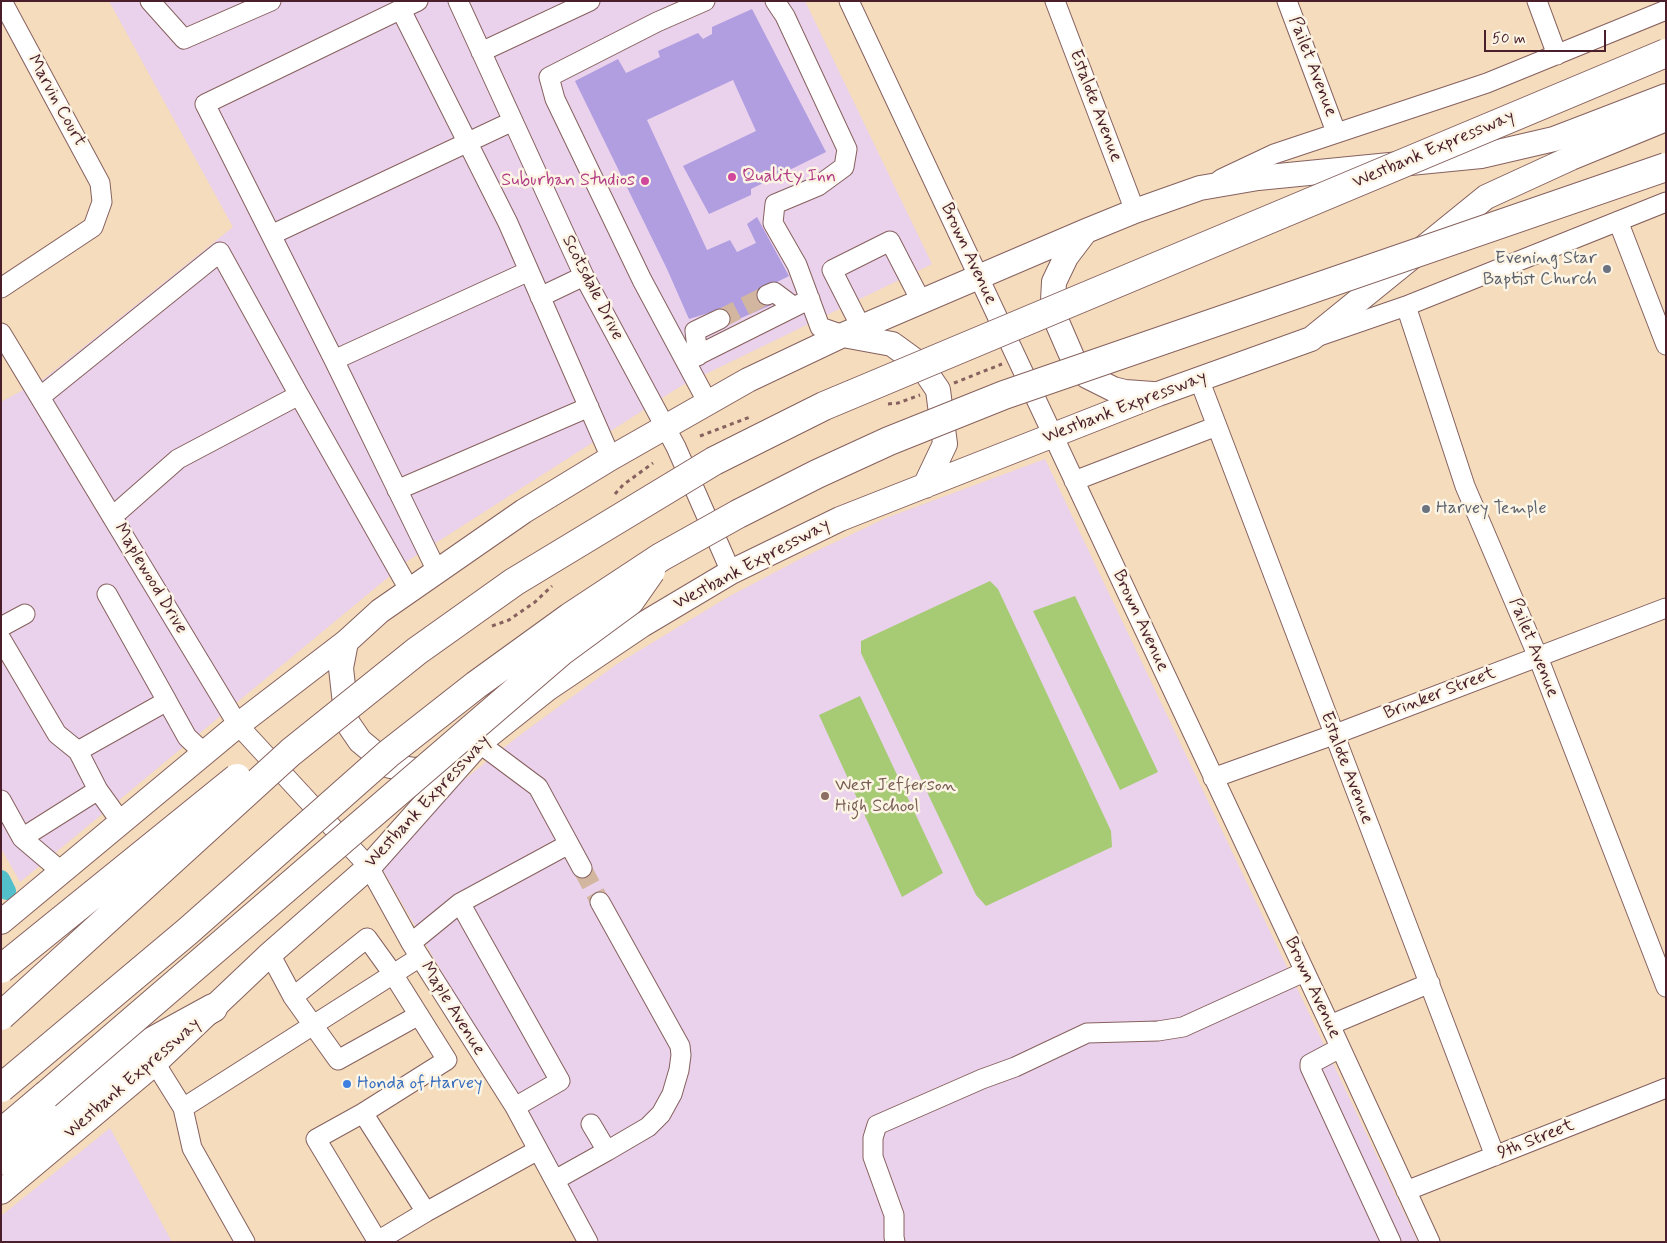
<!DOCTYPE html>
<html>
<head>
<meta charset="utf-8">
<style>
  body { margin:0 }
  #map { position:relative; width:1667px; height:1243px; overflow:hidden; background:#f4dcbd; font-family:Mynerve,sans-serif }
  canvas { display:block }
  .frame { position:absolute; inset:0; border:2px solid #4a1f2b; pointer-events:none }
  .scale { position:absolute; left:1484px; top:30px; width:122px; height:22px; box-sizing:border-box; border:2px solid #4a1f2b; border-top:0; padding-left:6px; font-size:15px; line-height:18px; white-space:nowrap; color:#4a1f2b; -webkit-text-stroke:4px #fcf5e5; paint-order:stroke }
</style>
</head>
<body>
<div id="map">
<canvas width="1667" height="1243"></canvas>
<div class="frame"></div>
<div class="scale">50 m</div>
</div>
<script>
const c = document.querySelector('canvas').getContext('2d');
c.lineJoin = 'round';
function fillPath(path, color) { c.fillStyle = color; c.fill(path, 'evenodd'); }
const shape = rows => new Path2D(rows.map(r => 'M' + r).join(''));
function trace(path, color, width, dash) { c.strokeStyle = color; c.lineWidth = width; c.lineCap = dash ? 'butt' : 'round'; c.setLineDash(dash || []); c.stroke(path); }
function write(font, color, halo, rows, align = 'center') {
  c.font = font + ' Mynerve,sans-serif'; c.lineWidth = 5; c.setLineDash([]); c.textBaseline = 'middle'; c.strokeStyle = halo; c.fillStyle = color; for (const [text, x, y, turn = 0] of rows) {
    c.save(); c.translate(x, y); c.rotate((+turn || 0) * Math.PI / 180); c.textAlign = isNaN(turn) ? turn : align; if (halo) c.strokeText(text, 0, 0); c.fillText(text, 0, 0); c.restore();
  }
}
fillPath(shape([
  [109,1,805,1,932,264,681,386,409,560,20,882,1,848,1,402,45,378,233,227],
  [1045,459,1418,1242,598,1242,373,853,516,738,617,664,728,597,804,557,886,518],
  [110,1128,172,1242,1,1242,1,1216]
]), '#ead1ec');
fillPath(shape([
  [990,581,998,589,1111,831,1112,847,986,906,976,895,861,653,861,641],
  [1075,596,1158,772,1120,790,1033,611],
  [860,696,943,873,902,897,819,715]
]), '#a7cb75');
trace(shape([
  [1,879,7,891]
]), '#52bfcb', 18);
fillPath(shape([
  [752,9,826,152,751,189,751,195,709,214,683,166,756,131,733,80,647,120,707,250,730,240,737,252,756,243,747,224,757,217,789,276,765,288,771,305,725,325,715,311,689,319,667,269,575,81,618,59,626,73,660,57,658,51,698,33,703,39,712,34,712,27]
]), '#b09ee0');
trace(shape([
  [720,319,767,295],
  [582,868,600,902]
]), '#d2b6a0', 19, [19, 9]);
const minor = shape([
  [150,1,184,39,271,1],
  [418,1,205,104,334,360,437,571],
  [458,1,584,276,676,447,731,572],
  [705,1,657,22,549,77,555,99,642,280,708,403],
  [775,1,785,16,847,149,844,167,818,186,775,204,773,223,797,265,820,327,843,335],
  [849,1,1330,1025,1430,1242],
  [1055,1,1135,211],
  [1287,1,1336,132],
  [1537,1,1557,55],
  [401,10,508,223,611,458],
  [481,52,590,1],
  [1221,179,1274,154,1487,83,1666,10],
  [1618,221,1666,345],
  [271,235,513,121],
  [1,288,93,227,102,202,100,183,2,1],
  [767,295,774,292,794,307],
  [540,297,584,276],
  [1406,306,1465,486,1538,657,1666,987],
  [861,327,832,270,890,241,921,301],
  [1,333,238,725,369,867,411,943,515,1107,588,1242],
  [1319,336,1406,306,1666,202],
  [698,356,695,331,720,319],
  [334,360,529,271],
  [686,361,810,299],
  [1199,379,1495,1156],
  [299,395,410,591],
  [40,397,220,252,299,395,178,459,112,517],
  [1074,481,1217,426],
  [397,490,589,407],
  [107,594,167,701],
  [1,627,25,614],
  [1,639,57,734,78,751],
  [1213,778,1333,735,1666,608],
  [1,800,22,838,62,872],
  [121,822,98,790,78,751,167,701,187,737,204,753],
  [22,838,98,790],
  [569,844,582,868],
  [600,902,680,1046,681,1055,679,1070,672,1094,661,1114,648,1127,607,1151],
  [460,903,560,1081,515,1107],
  [411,943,460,903,569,844,538,787,479,743],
  [270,954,293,997,338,1060,419,1015],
  [293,997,367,938,393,974,447,1060,363,1113,426,1212],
  [1330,1025,1430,983],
  [1340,1048,1310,1064,1310,1067,1391,1242],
  [155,1063,183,1108,420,957],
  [183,1108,192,1148,245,1242],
  [363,1113,316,1139,378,1242],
  [555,1180,607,1151,591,1124],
  [1406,1191,1666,1088],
  [376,1242,426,1212,538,1150],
  [895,1242,894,1237,894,1215,873,1157,873,1138,877,1125,982,1079,1015,1067,1087,1033,1158,1031,1183,1027,1304,972]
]);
const major = shape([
  [1085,232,1066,257,1054,282,1053,301,1057,322,1073,359,1087,376,1113,389,1125,392,1153,394],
  [843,335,892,344,921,365,938,390,945,444,925,486],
  [346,642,341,668,347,722,360,741,390,766,415,770,437,766],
  [1,922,238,725,346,642,380,611,524,511,611,458,748,380,843,335,1086,231,1135,211,1200,188,1258,178,1481,156,1554,139,1666,96],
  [1,1192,155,1063,270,954,369,867,479,743,547,689,642,625,731,572,840,519,1158,394,1311,339,1486,197,1571,158,1666,119]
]);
const highway = shape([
  [1,1133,46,1095],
  [1,1161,140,1048,213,1008]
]);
trace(minor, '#86615e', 21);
trace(major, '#86615e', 26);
trace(highway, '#86615e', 30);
trace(shape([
  [954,383,1002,364],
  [888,404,898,403,920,395],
  [700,436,750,417],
  [615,494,623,485,653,463],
  [492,626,509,620,535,602,552,586]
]), '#86615e', 3, [4, 4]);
trace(minor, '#fff', 19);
trace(major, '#fff', 24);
trace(highway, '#fff', 28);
const highwayBridge = shape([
  [1,969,237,778],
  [1,1016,291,752,417,651,514,582,714,461,824,406,1666,53],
  [1,1088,188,931,388,754,476,685,570,617,661,557,738,514,817,474,889,441,1004,395,1666,167],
  [46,1095,562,651,630,601,651,571]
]);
trace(highwayBridge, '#86615e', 30, []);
trace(highwayBridge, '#fff', 28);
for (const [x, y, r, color] of [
  [732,177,5,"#d1479c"],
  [645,181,5,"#d1479c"],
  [1607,269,5,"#6b7280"],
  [1426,509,5,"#6b7280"],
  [825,796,5,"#8d6e63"],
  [347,1084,5,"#3f7fe0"]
]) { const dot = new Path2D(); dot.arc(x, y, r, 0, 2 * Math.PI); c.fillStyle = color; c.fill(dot); trace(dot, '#fcf5e5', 2); }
write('18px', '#4a1f2b', '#fcf5e5', [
  ["Pailet Avenue",1312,67,69],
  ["Marvin Court",56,101,61],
  ["Estalote Avenue",1095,106,69],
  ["Westbank Expressway",1434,150,-23],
  ["Brown Avenue",968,254,65],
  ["Scotsdale Drive",592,288,63],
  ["Westbank Expressway",1125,408,-21],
  ["Westbank Expressway",752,565,-28],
  ["Maplewood Drive",150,579,59],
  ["Brown Avenue",1140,621,65],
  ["Pailet Avenue",1533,648,68],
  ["Brinker Street",1440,694,-21],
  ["Estalote Avenue",1346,768,69],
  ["Westbank Expressway",428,802,-47],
  ["Brown Avenue",1312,988,65],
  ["Maple Avenue",452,1009,58],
  ["Westbank Expressway",133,1079,-41],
  ["9th Street",1536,1140,-22]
]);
write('18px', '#b23c85', '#fcf5e5', [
  ["Quality Inn",742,177],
  ["Suburban Studios",635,181,"right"]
], 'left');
write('18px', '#5b616d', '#fcf5e5', [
  ["Evening Star",1597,259],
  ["Baptist Church",1597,280],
  ["Harvey Temple",1436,509,"left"]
], 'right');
write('18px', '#785e54', '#fcf5e5', [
  ["West Jefferson",835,786],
  ["High School",835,807]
], 'left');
write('18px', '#366cbe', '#fcf5e5', [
  ["Honda of Harvey",357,1084]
], 'left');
</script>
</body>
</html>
